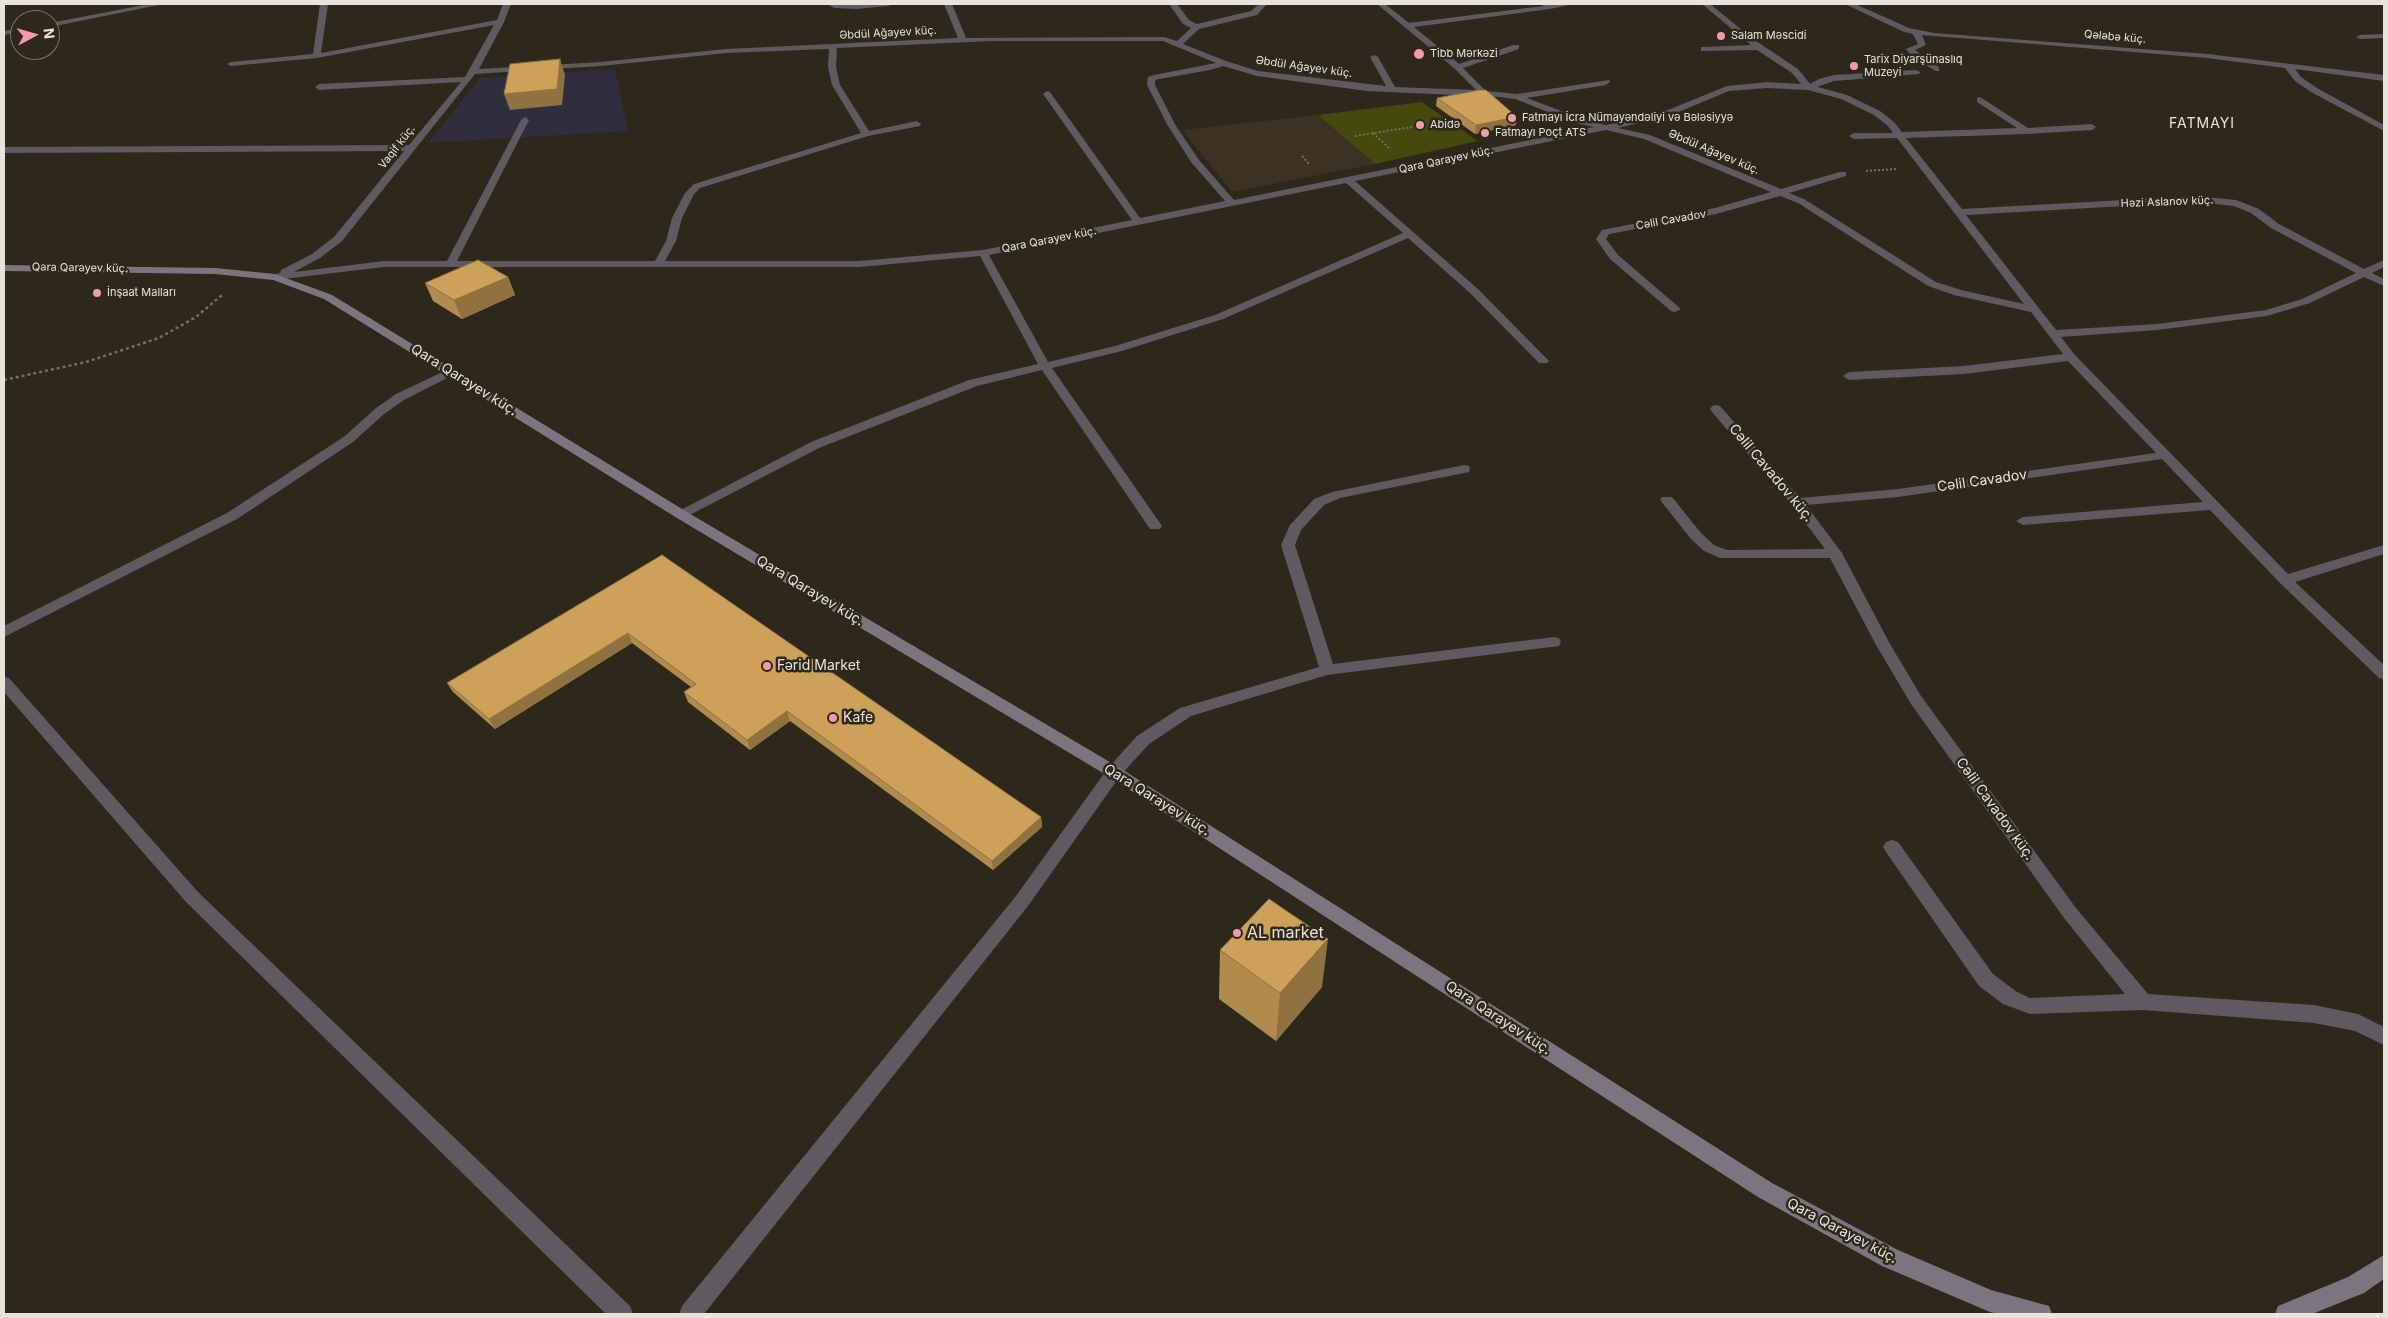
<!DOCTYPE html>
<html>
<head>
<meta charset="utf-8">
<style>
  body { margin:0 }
  #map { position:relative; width:2388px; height:1318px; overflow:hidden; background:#2d281a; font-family:Inter,sans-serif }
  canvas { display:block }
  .frame { position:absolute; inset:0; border:5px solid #e8e4dc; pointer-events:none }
  .north { position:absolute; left:10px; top:10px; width:50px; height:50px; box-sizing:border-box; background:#2d281a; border:1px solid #787368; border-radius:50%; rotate:84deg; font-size:14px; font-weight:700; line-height:20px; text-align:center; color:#e8e4dc }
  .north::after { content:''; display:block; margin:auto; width:18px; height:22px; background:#f29aad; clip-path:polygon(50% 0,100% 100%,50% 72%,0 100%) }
</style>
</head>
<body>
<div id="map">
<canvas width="2388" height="1318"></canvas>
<div class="frame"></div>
<div class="north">N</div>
</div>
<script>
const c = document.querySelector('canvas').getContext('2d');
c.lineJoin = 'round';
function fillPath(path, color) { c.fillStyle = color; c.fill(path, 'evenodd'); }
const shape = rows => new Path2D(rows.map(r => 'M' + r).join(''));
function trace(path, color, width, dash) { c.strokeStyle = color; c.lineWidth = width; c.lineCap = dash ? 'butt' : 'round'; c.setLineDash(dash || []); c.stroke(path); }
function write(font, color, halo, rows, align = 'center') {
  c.font = font + ' Inter,sans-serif'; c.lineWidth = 5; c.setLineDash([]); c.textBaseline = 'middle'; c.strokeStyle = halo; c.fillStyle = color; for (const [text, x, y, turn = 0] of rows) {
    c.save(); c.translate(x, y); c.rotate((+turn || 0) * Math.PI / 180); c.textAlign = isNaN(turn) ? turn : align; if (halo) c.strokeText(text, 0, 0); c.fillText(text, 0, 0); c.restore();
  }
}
fillPath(shape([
  [1318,115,1375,164,1232,192,1182,130]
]), '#3c3123');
fillPath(shape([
  [615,69,628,131,428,143,480,78]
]), '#2f2d3e');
fillPath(shape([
  [1422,102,1478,141,1375,164,1318,115]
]), '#44490c');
trace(shape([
  [1373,133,1390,149],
  [1355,136,1412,127],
  [1302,156,1310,165],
  [1866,171,1897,169]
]), '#736f63', 2, [2, 2]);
trace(shape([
  [4,380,86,362,159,338,196,317,222,295]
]), '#736f63', 2.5, [3, 3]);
fillPath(shape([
  [1916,70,1920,72,1919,74,1834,81,1808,90,1804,87,1819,79,1834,75,1916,70]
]), '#5e5a60');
fillPath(shape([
  [149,4,164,4,50,27,50,23,149,4],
  [320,4,328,4,321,53,497,20,503,4,511,4,504,22,479,69,601,62,726,49,958,38,944,4,952,4,966,38,1164,37,1177,41,1191,28,1183,24,1169,4,1177,4,1189,20,1197,24,1251,11,1259,4,1267,4,1257,15,1199,29,1183,44,1226,61,1258,71,1386,86,1370,57,1374,55,1378,57,1395,87,1476,90,1455,69,1377,4,1385,4,1409,23,1543,6,1542,4,1574,4,1550,9,1414,27,1459,64,1513,45,1519,45,1519,49,1463,68,1486,91,1517,94,1609,80,1610,82,1606,85,1527,98,1585,120,1606,125,1663,112,1727,86,1767,82,1801,84,1792,73,1757,50,1701,51,1701,47,1704,47,1751,45,1702,4,1710,4,1753,39,1798,69,1811,85,1847,95,1880,111,1894,122,1902,132,2017,128,1977,102,1977,98,1980,97,2028,128,2092,124,2096,127,2092,130,2027,134,1906,138,1962,209,2195,196,2236,200,2259,209,2279,224,2364,269,2384,260,2384,267,2372,273,2384,279,2384,286,2364,277,2310,303,2267,316,2157,330,2061,337,2075,355,2288,574,2384,545,2384,554,2295,582,2384,665,2384,679,2379,678,2280,583,2210,510,2023,525,2016,521,2023,517,2203,502,2162,459,1898,497,1806,505,1842,553,1890,644,1921,696,2076,908,2148,994,2314,1005,2358,1014,2384,1027,2384,1045,2355,1031,2314,1023,2143,1010,2030,1014,2003,1004,1979,986,1886,852,1883,847,1886,842,1892,840,1898,842,1993,974,2017,992,2030,998,2125,994,2064,918,1911,704,1876,645,1830,558,1720,558,1704,551,1691,539,1660,500,1662,497,1672,497,1701,533,1714,545,1727,550,1825,549,1792,505,1712,412,1710,409,1712,406,1716,405,1720,406,1800,498,1898,489,2156,453,2068,361,1964,374,1849,380,1843,376,1849,372,1964,366,2063,354,2031,312,1954,295,1928,286,1798,203,1780,196,1716,214,1609,234,1606,239,1618,255,1681,309,1675,312,1671,311,1610,259,1596,239,1602,230,1715,208,1771,192,1644,139,1606,130,1355,181,1478,289,1547,359,1549,361,1547,363,1539,363,1470,293,1408,238,1223,319,1122,351,1052,368,1160,523,1162,526,1160,529,1150,529,1042,370,977,386,819,448,682,519,675,515,677,512,811,442,969,380,1038,364,980,256,859,267,384,267,275,280,271,279,271,275,280,273,281,270,312,254,334,237,404,151,4,153,4,147,409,145,461,82,319,90,315,87,319,84,465,77,494,25,317,58,231,66,227,64,231,62,313,54,320,4],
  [992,41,1163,41,1216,63,1154,75,1148,77,1147,85,1168,126,1191,162,1225,201,1140,218,1050,92,1047,91,1043,94,1132,220,983,250,859,261,665,261,676,241,682,218,694,194,700,188,868,136,920,126,921,124,917,121,869,131,840,85,836,67,837,48,992,41],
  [829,49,828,67,832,85,861,133,694,184,685,193,672,218,666,241,655,261,457,261,529,120,525,117,521,120,447,261,384,261,294,272,320,258,342,241,475,74,601,66,726,53,829,49],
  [1223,66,1257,76,1367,91,1500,97,1515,99,1579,124,1594,127,1234,200,1199,160,1176,126,1155,85,1155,80,1159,79,1210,70,1223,66],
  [1767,88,1808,90,1841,99,1874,115,1888,126,1893,133,1854,133,1849,136,1854,139,1897,138,2024,304,1961,290,1936,282,1804,199,1789,193,1846,176,1846,172,1840,172,1781,189,1650,135,1618,128,1669,116,1729,91,1767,88],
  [1346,183,1403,233,1215,315,1115,346,1048,362,989,255,1346,183],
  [2195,202,2234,206,2251,213,2271,228,2356,273,2302,299,2266,310,2157,324,2056,330,1966,215,2195,202],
  [827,4,857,5,892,4,888,6,857,9,834,8,827,4],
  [1845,4,1855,4,1909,28,1934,33,2207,54,2384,75,2384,81,2295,69,2301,77,2317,88,2384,125,2384,131,2311,92,2295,81,2285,68,2207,58,1922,35,1926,45,1915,50,1939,67,1939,71,1936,71,1913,58,1906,49,1918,44,1913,34,1904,32,1845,4],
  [20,28,20,32,4,35,4,31,20,28],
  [2384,34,2384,38,2360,39,2356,37,2360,35,2384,34],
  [451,368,457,372,455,374,404,400,384,414,353,442,237,519,4,637,4,626,227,513,345,436,376,408,396,394,451,368],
  [1464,465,1469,466,1470,469,1469,472,1340,498,1324,505,1301,530,1295,545,1333,664,1554,637,1559,638,1561,642,1559,646,1327,675,1191,716,1149,744,1120,776,1028,906,704,1314,679,1314,682,1306,1016,896,1108,768,1137,736,1180,708,1319,667,1281,545,1290,525,1314,499,1332,492,1464,465],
  [4,677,9,678,198,892,630,1306,633,1314,606,1314,186,902,4,692,4,677]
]), '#5e5a60');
fillPath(shape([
  [4,265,215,268,275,274,332,295,687,512,1120,768,1772,1183,1898,1250,1991,1290,2049,1306,2052,1314,1998,1314,1990,1312,1882,1266,1758,1197,1108,776,677,518,324,299,273,280,215,274,4,271,4,265],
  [2384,1255,2384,1279,2364,1293,2312,1314,2275,1314,2278,1306,2348,1277,2384,1255]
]), '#7c757f');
fillPath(shape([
  [1437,98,1516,125,1475,134,1436,106],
  [508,277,515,295,462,319,433,301,425,283],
  [662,555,1041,817,1042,827,993,870,790,721,750,750,688,702,684,692,691,687,632,643,495,729,453,692,447,683],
  [1220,950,1322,987,1276,1041,1219,999]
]), '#b18a4e');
fillPath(shape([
  [560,59,565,75,562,105,510,110,504,94],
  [1517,117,1516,125,1475,134,1476,125],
  [508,277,515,295,462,319,454,300],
  [628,633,632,643,495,729,489,719],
  [787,711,790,721,750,750,747,740],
  [1041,817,1042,827,993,870,992,861],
  [1328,939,1322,987,1276,1041,1280,993]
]), '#907140');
const building = shape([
  [560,59,557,89,504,94,510,64,560,59],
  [1480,90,1486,90,1517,117,1476,125,1437,98,1480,90],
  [478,260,508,277,454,300,425,283,478,260],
  [662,555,1041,817,992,861,787,711,747,740,684,692,696,684,628,633,489,719,447,683,662,555],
  [1269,899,1328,939,1280,993,1220,950,1269,899]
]);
fillPath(building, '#cea15b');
trace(building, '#907140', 1);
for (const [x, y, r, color] of [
  [1721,36,5,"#f29aad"],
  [1419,54,6,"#f29aad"],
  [1854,66,5,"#f29aad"],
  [1512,118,5,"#f29aad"],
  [1420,125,5,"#f29aad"],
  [1485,133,5,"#f29aad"],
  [97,293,5,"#f29aad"],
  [767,666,5,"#f29aad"],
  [833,718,5,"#f29aad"],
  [1237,933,5,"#f29aad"]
]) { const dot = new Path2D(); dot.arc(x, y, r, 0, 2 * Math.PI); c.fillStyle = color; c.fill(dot); trace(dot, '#2d281a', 2); }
write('11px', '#e8e4dc', '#2d281a', [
  ["Əbdül Ağayev küç.",888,33,-3],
  ["Qələbə küç.",2115,37,5],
  ["Əbdül Ağayev küç.",1304,67,8],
  ["Vaqif küç.",397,147,-52],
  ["Əbdül Ağayev küç.",1714,152,23],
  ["Qara Qarayev küç.",1446,160,-12],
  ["Həzi Aslanov küç.",2167,202,-2],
  ["Cəlil Cavadov",1671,220,-10],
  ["Qara Qarayev küç.",1049,240,-11],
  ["Qara Qarayev küç.",80,268,1]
]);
write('11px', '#e8e4dc', '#2d281a', [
  ["Salam Məscidi",1731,36],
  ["Tibb Mərkəzi",1430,54],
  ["Tarix Diyarşünaslıq",1864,60],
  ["Muzeyi",1864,73],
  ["Fatmayı İcra Nümayəndəliyi və Bələsiyyə",1522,118],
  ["Abidə",1430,125],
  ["Fatmayı Poçt ATS",1495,133],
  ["İnşaat Malları",107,293]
], 'left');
c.letterSpacing = '1px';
write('14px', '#e8e4dc', '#2d281a', [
  ["FATMAYI",2202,124]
]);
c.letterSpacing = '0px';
write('14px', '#e8e4dc', '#2d281a', [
  ["Qara Qarayev küç.",464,380,32],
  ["Cəlil Cavadov küç.",1771,473,50],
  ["Cəlil Cavadov",1982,481,-8],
  ["Qara Qarayev küç.",810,591,31],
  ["Qara Qarayev küç.",1157,800,32],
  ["Cəlil Cavadov küç.",1995,809,54],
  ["Qara Qarayev küç.",1498,1018,33],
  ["Qara Qarayev küç.",1842,1231,28]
]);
write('14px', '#e8e4dc', '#2d281a', [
  ["Fərid Market",777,666],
  ["Kafe",843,718]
], 'left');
write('16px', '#e8e4dc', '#2d281a', [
  ["AL market",1247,933]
], 'left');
</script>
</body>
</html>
